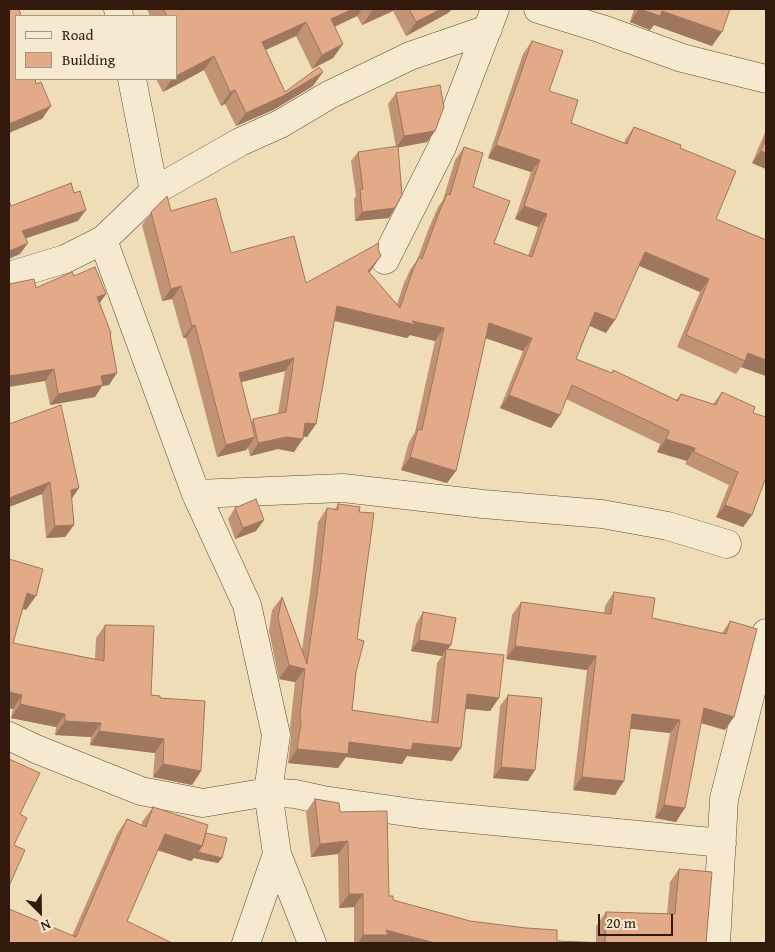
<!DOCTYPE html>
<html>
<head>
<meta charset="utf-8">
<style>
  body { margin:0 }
  #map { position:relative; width:775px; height:952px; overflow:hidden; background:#efddb7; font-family:"Gentium Book Plus",serif }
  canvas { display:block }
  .frame { position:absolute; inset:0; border:10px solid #311a0b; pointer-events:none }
  .legend { position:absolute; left:15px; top:15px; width:162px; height:65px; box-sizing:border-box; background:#f5e9d0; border:1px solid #a79681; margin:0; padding:6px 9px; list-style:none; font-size:15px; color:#311a0b }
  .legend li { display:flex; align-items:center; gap:10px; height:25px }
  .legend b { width:25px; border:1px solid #a79681 }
  .north { position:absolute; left:15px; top:887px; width:50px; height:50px; -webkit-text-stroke:4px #f5e9d0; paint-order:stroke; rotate:157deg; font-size:14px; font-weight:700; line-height:20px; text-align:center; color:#311a0b }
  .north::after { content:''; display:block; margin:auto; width:18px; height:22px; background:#311a0b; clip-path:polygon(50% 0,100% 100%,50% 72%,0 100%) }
  .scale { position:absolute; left:598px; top:914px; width:75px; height:22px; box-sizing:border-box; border:2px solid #311a0b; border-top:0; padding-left:6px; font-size:15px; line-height:18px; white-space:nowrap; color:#311a0b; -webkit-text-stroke:4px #f5e9d0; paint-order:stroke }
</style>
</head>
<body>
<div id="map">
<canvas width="775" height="952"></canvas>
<div class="frame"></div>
<ul class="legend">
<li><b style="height:6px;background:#f5e9d0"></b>Road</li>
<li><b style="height:14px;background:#e2aa87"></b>Building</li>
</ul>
<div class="north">N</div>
<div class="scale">20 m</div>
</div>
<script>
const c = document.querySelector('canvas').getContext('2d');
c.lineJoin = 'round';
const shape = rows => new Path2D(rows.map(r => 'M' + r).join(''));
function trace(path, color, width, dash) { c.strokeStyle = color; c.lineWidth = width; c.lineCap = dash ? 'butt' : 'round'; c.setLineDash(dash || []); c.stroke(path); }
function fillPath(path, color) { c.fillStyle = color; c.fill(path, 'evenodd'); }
const minor = shape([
  [118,9,119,16],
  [538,9,602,29,682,58,766,79],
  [132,79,154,191,103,240,196,494,247,605,276,735,268,792,277,854,312,943],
  [154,191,240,142,280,124,329,95,410,56,488,29],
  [385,260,442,147,495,9],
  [9,276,65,259,103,240],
  [196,494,343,488,483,504,602,514,668,526,727,544],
  [9,736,36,749,141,791,203,803,268,792,295,794,323,800,420,814,722,843],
  [246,943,277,854],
  [716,943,724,799,766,633]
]);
trace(minor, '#604b36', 29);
trace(minor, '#f5e9d0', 28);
fillPath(shape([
  [147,9,452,9,448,13,406,36,393,11,362,25,357,16,334,27,343,44,333,58,312,69,296,36,266,50,285,92,313,86,273,110,236,126,225,104,221,106,204,70,163,92,156,79,176,79,176,16,150,16],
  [634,9,730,9,712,46,654,25,650,30,630,22],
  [532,41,549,91,571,123,624,143,625,140,634,127,680,148,716,219,765,239,766,238,766,376,741,367,736,374,677,347,700,292,639,266,606,333,590,326,576,359,611,373,613,370,676,400,681,394,713,404,722,392,753,413,752,515,743,527,716,517,729,485,685,464,687,461,657,452,660,444,566,399,551,428,500,408,523,351,485,338,456,471,447,483,401,470,409,442,415,432,435,341,410,335,407,338,334,321,316,424,307,437,303,436,294,452,278,449,250,456,248,448,246,450,217,457,186,338,183,338,172,299,162,301,142,225,151,212,171,211,231,253,306,283,372,269,369,273,397,304,404,283,410,270,417,260,429,228,438,207,443,200,455,160,464,147,473,187,494,243,528,256,538,227,515,219,531,172,488,158,523,54],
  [285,371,278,414,253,419,251,422,241,382],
  [396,93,435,131,427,142,398,147,389,218,355,221,354,199,356,196,351,161,358,152,396,147,388,104],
  [766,130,766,169,752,163],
  [74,276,106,294,100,303,111,333,110,335,109,385,102,386,95,397,50,405,45,381,36,288],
  [9,424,71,499,74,525,65,537,46,538,42,494,9,507],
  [338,504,359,512,357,639,356,672,352,710,431,722,437,663,442,656,411,651,416,624,423,612,448,649,499,698,490,711,466,709,452,761,407,756,402,764,346,757,338,768,288,763,291,737,290,728,295,682,279,679,269,631,272,610,282,597,302,650,311,585,318,522,327,508,335,509],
  [235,508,256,531,235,539,228,519],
  [9,559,26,610,23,608,13,643,95,659,96,638,105,625,151,695,160,698,201,771,192,785,153,777,155,753,90,745,91,737,55,735,56,727,11,718,13,709,9,708],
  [614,592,652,618,722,633,730,621,725,730,701,723,676,822,655,818,670,733,630,728,615,795,573,790,587,670,506,659,512,615,521,602,604,613,605,606],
  [508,695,528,781,493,778,500,706],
  [315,799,340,812,389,896,393,900,470,921,557,941,596,943,596,926,606,912,667,914,670,882,679,869,706,943,354,943,354,907,339,908,338,854,311,857,306,812],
  [153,807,206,833,222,858,218,863,194,858,191,861,158,850,127,921,172,943,9,943,72,936,117,834,127,819,142,825,142,822]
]), '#c29274');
fillPath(shape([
  [353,9,362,9,357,16,321,33,331,19],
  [377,9,394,9,393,11,362,25,372,11],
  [441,9,452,9,448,13,406,36,416,22],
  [639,9,662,11,722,32,712,46,654,25,650,30,630,22],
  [306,22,296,36,252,56,262,42],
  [343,44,333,58,312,69,322,55],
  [214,56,204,70,163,92,172,79,176,79,176,76],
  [323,72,313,86,273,110,236,126,246,113],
  [235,90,225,104,221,106,230,92],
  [51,106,42,119,9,133,9,124],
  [435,131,427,142,396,148,404,136],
  [496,145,540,160,531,172,488,158],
  [761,151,766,153,766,169,752,163],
  [524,206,547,214,538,227,515,219],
  [395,208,389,218,355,221,362,212],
  [86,210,78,221,15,242,22,231],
  [28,243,20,254,9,259,9,251],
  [645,252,709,279,700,292,636,264],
  [381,256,372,269,359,284,368,271],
  [181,286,172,299,162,301,171,289],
  [106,294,97,306,97,297],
  [337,306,412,321,444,328,435,341,410,335,407,338,328,319],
  [595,312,615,320,606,333,586,324],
  [489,323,532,338,523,351,480,336],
  [195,325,186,338,183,338,192,326],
  [748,353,766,360,766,376,741,367,745,361],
  [294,358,285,371,230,385,239,373],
  [54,369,45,381,9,387,9,376],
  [117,373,109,385,102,386,95,397,50,405,58,394,101,376],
  [509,395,560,415,551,428,500,408],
  [305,423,316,424,307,437,296,435],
  [255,437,246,450,217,457,226,445],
  [287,437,303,439,294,452,278,449,250,456,258,443],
  [666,439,695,448,687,461,657,452],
  [410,457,456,471,447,483,401,470],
  [50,482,42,494,9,507,9,498],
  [79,488,71,500,71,490],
  [725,505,752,515,743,527,716,517],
  [264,520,256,531,235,539,243,528],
  [74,525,65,537,46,538,55,526],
  [27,593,36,596,26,610,17,607],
  [419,640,451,645,446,652,446,649,442,656,411,651],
  [515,646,596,656,587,670,506,659],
  [289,665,305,669,295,682,279,679],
  [9,692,22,695,13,709,9,708],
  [467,694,499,698,490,711,458,708],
  [20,704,65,714,56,727,11,718],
  [704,708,734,717,725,730,694,721],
  [632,714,680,720,670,733,623,728],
  [65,721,101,723,91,737,55,735],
  [99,731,164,739,155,753,90,745],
  [349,742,413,743,461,748,452,761,407,756,402,764,346,757,338,768,288,763,297,749],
  [163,764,201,771,192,785,153,777],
  [501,767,535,770,528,781,493,778],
  [582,777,624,781,615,795,573,790],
  [664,805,685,808,676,822,655,818],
  [165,834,202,846,222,858,218,863,194,858,191,861,154,849],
  [348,841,338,854,311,857,320,844],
  [349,894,363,894,354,907,339,908],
  [386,930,435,943,358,943,363,935]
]), '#9e775e');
const building = shape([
  [9,9,19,9,21,16,16,16,16,79,35,79,36,84,41,82,51,106,9,124,9,9],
  [163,9,353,9,331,19,343,44,322,55,306,22,262,42,285,92,319,67,323,72,283,96,246,113,235,90,230,92,214,56,176,76,176,16,167,16,163,9],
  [371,9,377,9,372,11,371,9],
  [409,9,441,9,416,22,409,9],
  [640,9,730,9,722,32,662,11,660,16,640,9],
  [532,41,563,51,549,91,578,100,571,123,627,144,634,127,681,145,680,148,736,171,716,219,766,240,766,239,766,360,748,353,745,361,686,335,709,279,645,252,615,320,595,312,576,359,612,373,613,370,678,401,681,394,716,405,722,392,755,407,753,413,766,417,766,477,752,515,725,505,738,472,694,452,695,448,666,439,669,431,572,385,560,415,509,395,532,338,489,323,456,471,410,457,418,429,422,430,444,328,412,321,416,325,337,306,316,424,305,423,303,439,287,437,258,443,253,419,286,412,294,358,239,373,255,437,226,445,195,325,192,326,181,286,171,289,151,212,167,196,171,211,216,198,231,253,294,236,306,283,379,243,378,249,381,256,368,271,400,308,413,270,419,257,422,259,438,215,447,194,450,195,464,147,483,153,473,187,510,201,494,243,532,257,547,214,524,206,540,160,496,145,532,41],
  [440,85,444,107,435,131,404,136,396,93,440,85],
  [766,138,766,153,761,151,766,138],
  [398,146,402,195,395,208,362,212,360,189,363,189,358,152,398,146],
  [71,183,74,193,80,191,86,210,22,231,28,243,9,251,9,200,11,206,71,183],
  [95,267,106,294,97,297,111,333,110,334,117,373,101,376,103,385,58,394,54,369,9,376,9,284,34,279,36,288,72,272,74,276,95,267],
  [61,405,79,488,71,490,74,525,55,526,50,482,9,498,9,424,61,405],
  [256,499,264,520,243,528,235,508,256,499],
  [338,504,360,507,359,512,374,513,357,639,364,641,356,672,352,710,438,723,446,649,504,655,499,698,467,694,461,748,413,743,411,750,349,742,348,754,297,749,301,724,300,715,305,669,289,665,278,618,282,597,307,664,320,572,327,508,338,510,338,504],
  [9,559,43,569,36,596,27,593,13,643,104,661,105,625,154,626,151,695,160,696,160,698,205,701,201,771,163,764,164,739,99,731,101,723,65,721,65,714,20,704,22,695,9,692,9,559],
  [614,592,655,598,652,618,726,634,730,621,757,629,734,717,704,708,685,808,664,805,680,720,632,714,624,781,582,777,596,656,515,646,521,602,611,614,614,592],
  [423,612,456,618,451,645,419,640,423,612],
  [508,695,542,698,535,770,501,767,508,695],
  [9,759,40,773,20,814,27,818,14,845,25,850,9,886,9,759],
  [315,799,339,803,340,812,387,811,389,896,393,896,393,900,470,921,526,928,557,930,557,941,605,943,606,912,675,914,679,869,712,872,706,943,435,943,386,930,388,935,363,935,363,894,349,894,348,841,320,844,315,799],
  [153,807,208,825,202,846,165,834,127,921,172,943,9,943,9,909,76,937,127,819,146,827,153,807],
  [206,833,227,838,222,858,198,852,202,846,206,833]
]);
fillPath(building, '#e2aa87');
trace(building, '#9e775e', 1);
</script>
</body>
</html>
